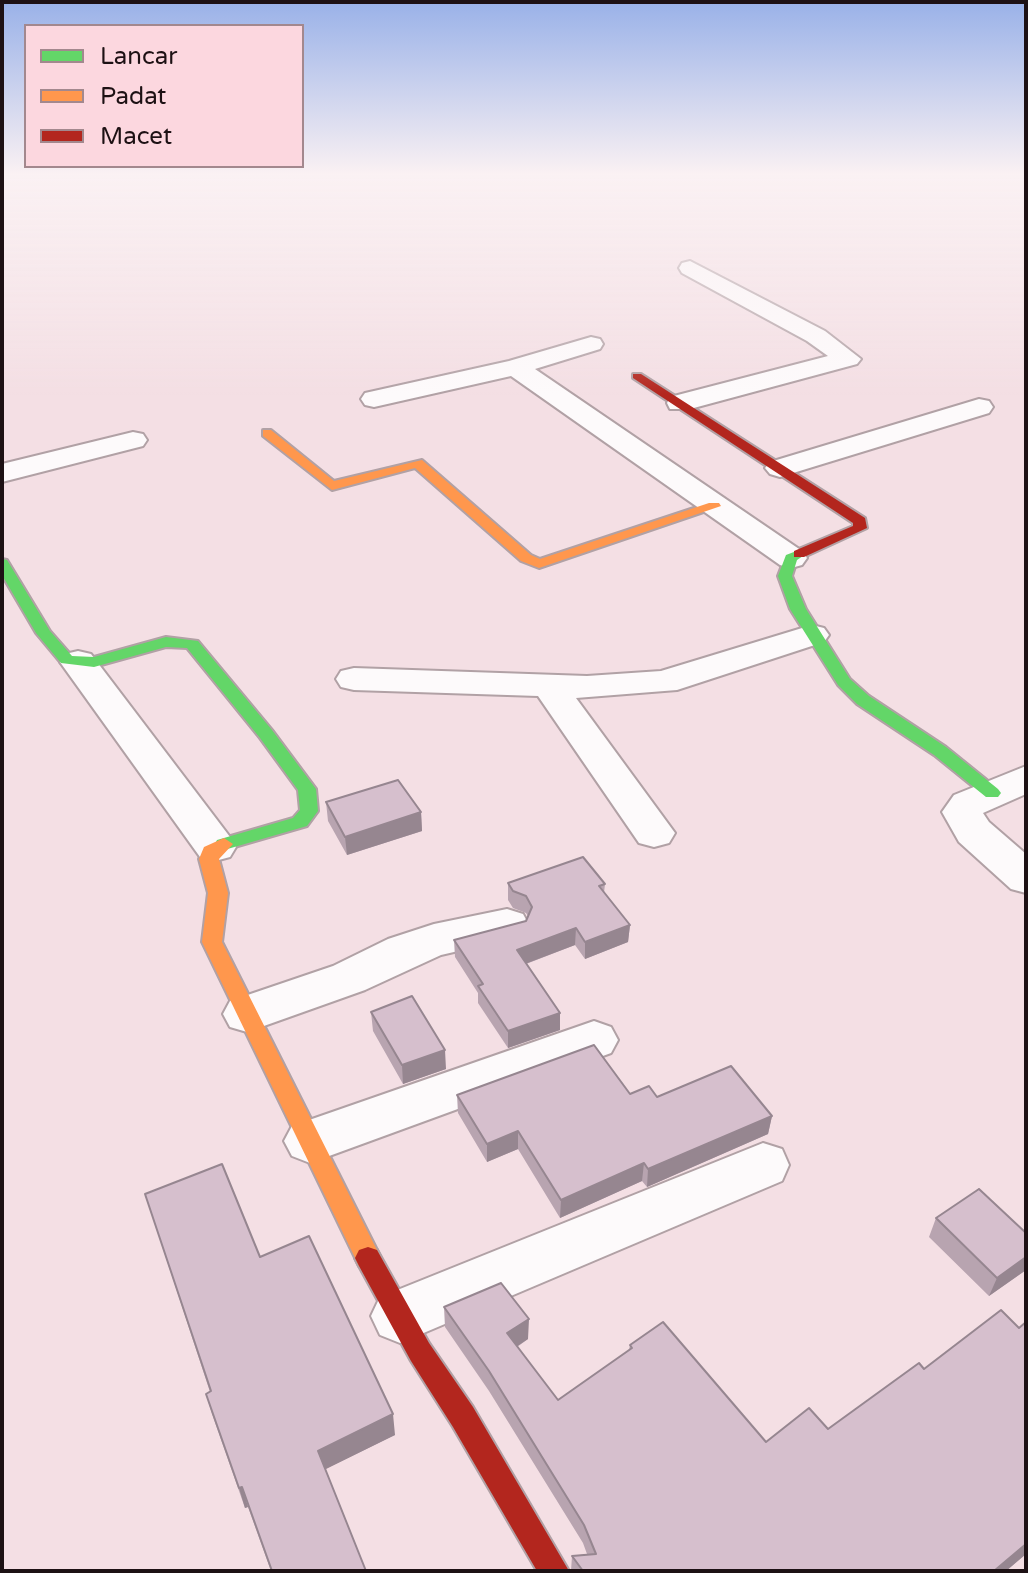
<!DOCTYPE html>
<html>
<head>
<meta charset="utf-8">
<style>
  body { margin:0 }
  #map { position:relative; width:1028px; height:1573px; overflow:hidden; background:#f4dfe4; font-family:"Varela Round",sans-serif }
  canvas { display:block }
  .frame { position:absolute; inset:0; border:4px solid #1d1114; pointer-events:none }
  .legend { position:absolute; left:24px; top:24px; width:280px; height:144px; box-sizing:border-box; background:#fcd7df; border:2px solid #a3888e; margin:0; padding:10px 14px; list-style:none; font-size:24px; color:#1d1114 }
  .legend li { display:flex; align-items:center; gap:16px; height:40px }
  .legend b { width:40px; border:2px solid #a3888e }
</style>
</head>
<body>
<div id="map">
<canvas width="1028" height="1573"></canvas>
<div class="frame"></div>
<ul class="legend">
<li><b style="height:10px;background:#63d668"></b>Lancar</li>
<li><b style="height:10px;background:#ff974d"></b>Padat</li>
<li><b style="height:10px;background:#b3261e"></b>Macet</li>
</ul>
</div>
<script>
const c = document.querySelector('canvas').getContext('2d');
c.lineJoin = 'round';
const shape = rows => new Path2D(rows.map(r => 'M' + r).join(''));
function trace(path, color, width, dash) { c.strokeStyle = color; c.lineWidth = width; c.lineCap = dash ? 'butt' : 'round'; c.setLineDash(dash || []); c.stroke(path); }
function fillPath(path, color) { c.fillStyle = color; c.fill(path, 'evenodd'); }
const street = shape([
  [690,261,825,331,861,359,857,364,690,409,670,409,667,403,670,397,828,356,807,341,682,273,679,268,682,263,690,261],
  [591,337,600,339,603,344,600,349,535,369,802,551,807,558,802,565,791,568,780,565,511,376,374,407,365,405,361,399,365,393,509,361,591,337],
  [979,399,989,401,993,407,989,413,780,477,770,474,765,468,770,462,979,399],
  [133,432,143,434,147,440,143,446,2,482,2,464,133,432],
  [812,625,824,628,829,635,824,642,677,690,576,698,675,833,669,843,654,847,639,843,538,696,354,690,341,687,336,679,341,671,354,668,587,676,661,671,812,625],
  [78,651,91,654,230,837,236,847,230,857,215,861,200,857,60,662,65,654,78,651],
  [1026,766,1026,794,983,813,989,822,1026,854,1026,893,1011,889,959,842,942,812,954,795,1026,766],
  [507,909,523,914,529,925,523,936,441,955,365,990,247,1032,230,1027,223,1014,230,1001,333,966,388,939,434,924,507,909],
  [594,1021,611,1027,618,1040,611,1053,310,1163,292,1156,284,1141,292,1126,594,1021],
  [763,1143,782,1149,789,1165,782,1181,400,1343,380,1335,371,1316,380,1297,763,1143]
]);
const fast = shape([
  [799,550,806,554,797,560,792,576,806,609,850,679,869,696,946,747,998,789,1001,793,998,797,986,797,934,755,857,704,838,685,790,609,778,576,786,555,799,550],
  [2,559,7,560,50,631,72,656,94,657,166,637,198,641,272,730,316,789,318,811,307,826,224,850,217,848,215,844,217,840,293,818,300,810,298,790,260,738,187,648,166,647,94,667,61,663,36,633,2,575,2,559]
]);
const slow = shape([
  [263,430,271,430,334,481,422,460,531,555,540,559,709,503,719,503,721,506,539,568,521,561,415,468,332,490,263,436,263,430],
  [224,838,233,844,219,859,228,893,222,942,381,1258,377,1266,368,1269,359,1266,202,942,208,893,199,859,204,847,224,838]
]);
const jam = shape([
  [633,374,641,374,865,518,867,528,804,557,794,557,794,551,853,526,853,523,633,378,633,374],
  [368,1247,377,1250,429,1343,473,1407,569,1571,537,1571,453,1427,411,1361,359,1266,355,1258,359,1250,368,1247]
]);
trace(street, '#b1a1a5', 4);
trace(fast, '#b1a1a5', 4);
trace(slow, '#b1a1a5', 4);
trace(jam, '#b1a1a5', 4);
fillPath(street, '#fdfafb');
fillPath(fast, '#63d668');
fillPath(slow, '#ff974d');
fillPath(jam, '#b3261e');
fillPath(shape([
  [326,802,421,812,422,831,347,855,328,821],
  [508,883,605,884,604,893,630,925,628,942,585,959,575,945,526,964,560,1013,560,1030,508,1048,478,1003,478,993,455,957,454,940,526,921,528,916,526,913,513,908,508,900],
  [371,1012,446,1069,403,1084,373,1031],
  [630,1094,657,1097,772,1116,768,1134,647,1187,642,1181,560,1218,518,1149,487,1162,458,1113,457,1095],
  [145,1194,260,1257,395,1435,325,1469,366,1571,271,1571,248,1507,245,1508,212,1414,206,1394,210,1392],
  [936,1218,1026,1233,1026,1270,989,1296,929,1237],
  [444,1307,528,1339,517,1347,558,1400,629,1350,630,1345,766,1442,828,1429,924,1369,1019,1328,1026,1322,1026,1554,1006,1571,571,1571,572,1556,587,1554,583,1543,489,1391,445,1327]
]), '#b8a4b0');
fillPath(shape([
  [421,812,422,831,347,855,345,837],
  [630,925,628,942,585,959,585,942],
  [576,928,575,945,517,967,517,950],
  [560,1013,560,1030,508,1048,508,1031],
  [445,1050,446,1069,403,1084,402,1065],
  [772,1116,768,1134,647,1187,648,1169],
  [518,1131,518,1149,487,1162,487,1144],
  [644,1163,642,1181,560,1218,561,1200],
  [1026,1257,1026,1270,989,1296,997,1278],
  [529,1319,528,1339,507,1353,507,1333],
  [393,1414,395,1435,322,1471,318,1451],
  [242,1487,248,1507,245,1508,239,1488],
  [1026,1544,1026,1554,1006,1571,994,1571]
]), '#968690');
const building = shape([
  [398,780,421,812,345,837,326,802,398,780],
  [583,857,605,884,599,886,630,925,585,942,576,928,517,950,560,1013,508,1031,478,986,483,984,454,940,526,921,532,907,526,896,513,891,508,883,583,857],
  [412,996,445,1050,402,1065,371,1012,412,996],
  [594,1045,630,1094,649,1086,657,1097,731,1066,772,1116,648,1169,644,1163,561,1200,518,1131,487,1144,457,1095,594,1045],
  [222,1164,260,1257,309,1236,393,1414,318,1451,366,1571,272,1571,242,1487,239,1488,206,1394,211,1391,145,1194,222,1164],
  [979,1189,1026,1233,1026,1257,997,1278,936,1218,979,1189],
  [501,1283,529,1319,507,1333,558,1400,632,1348,630,1345,663,1322,766,1442,809,1408,828,1429,919,1363,924,1369,1001,1310,1019,1328,1026,1322,1026,1544,994,1571,583,1571,572,1556,596,1554,584,1525,489,1371,444,1307,501,1283]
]);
fillPath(building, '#d6bfcd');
trace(building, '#968690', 2);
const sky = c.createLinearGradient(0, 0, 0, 395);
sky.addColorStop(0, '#99b1e8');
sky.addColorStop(0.44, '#faf1f3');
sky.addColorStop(1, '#faf1f300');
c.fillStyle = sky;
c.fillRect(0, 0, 1028, 395);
</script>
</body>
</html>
